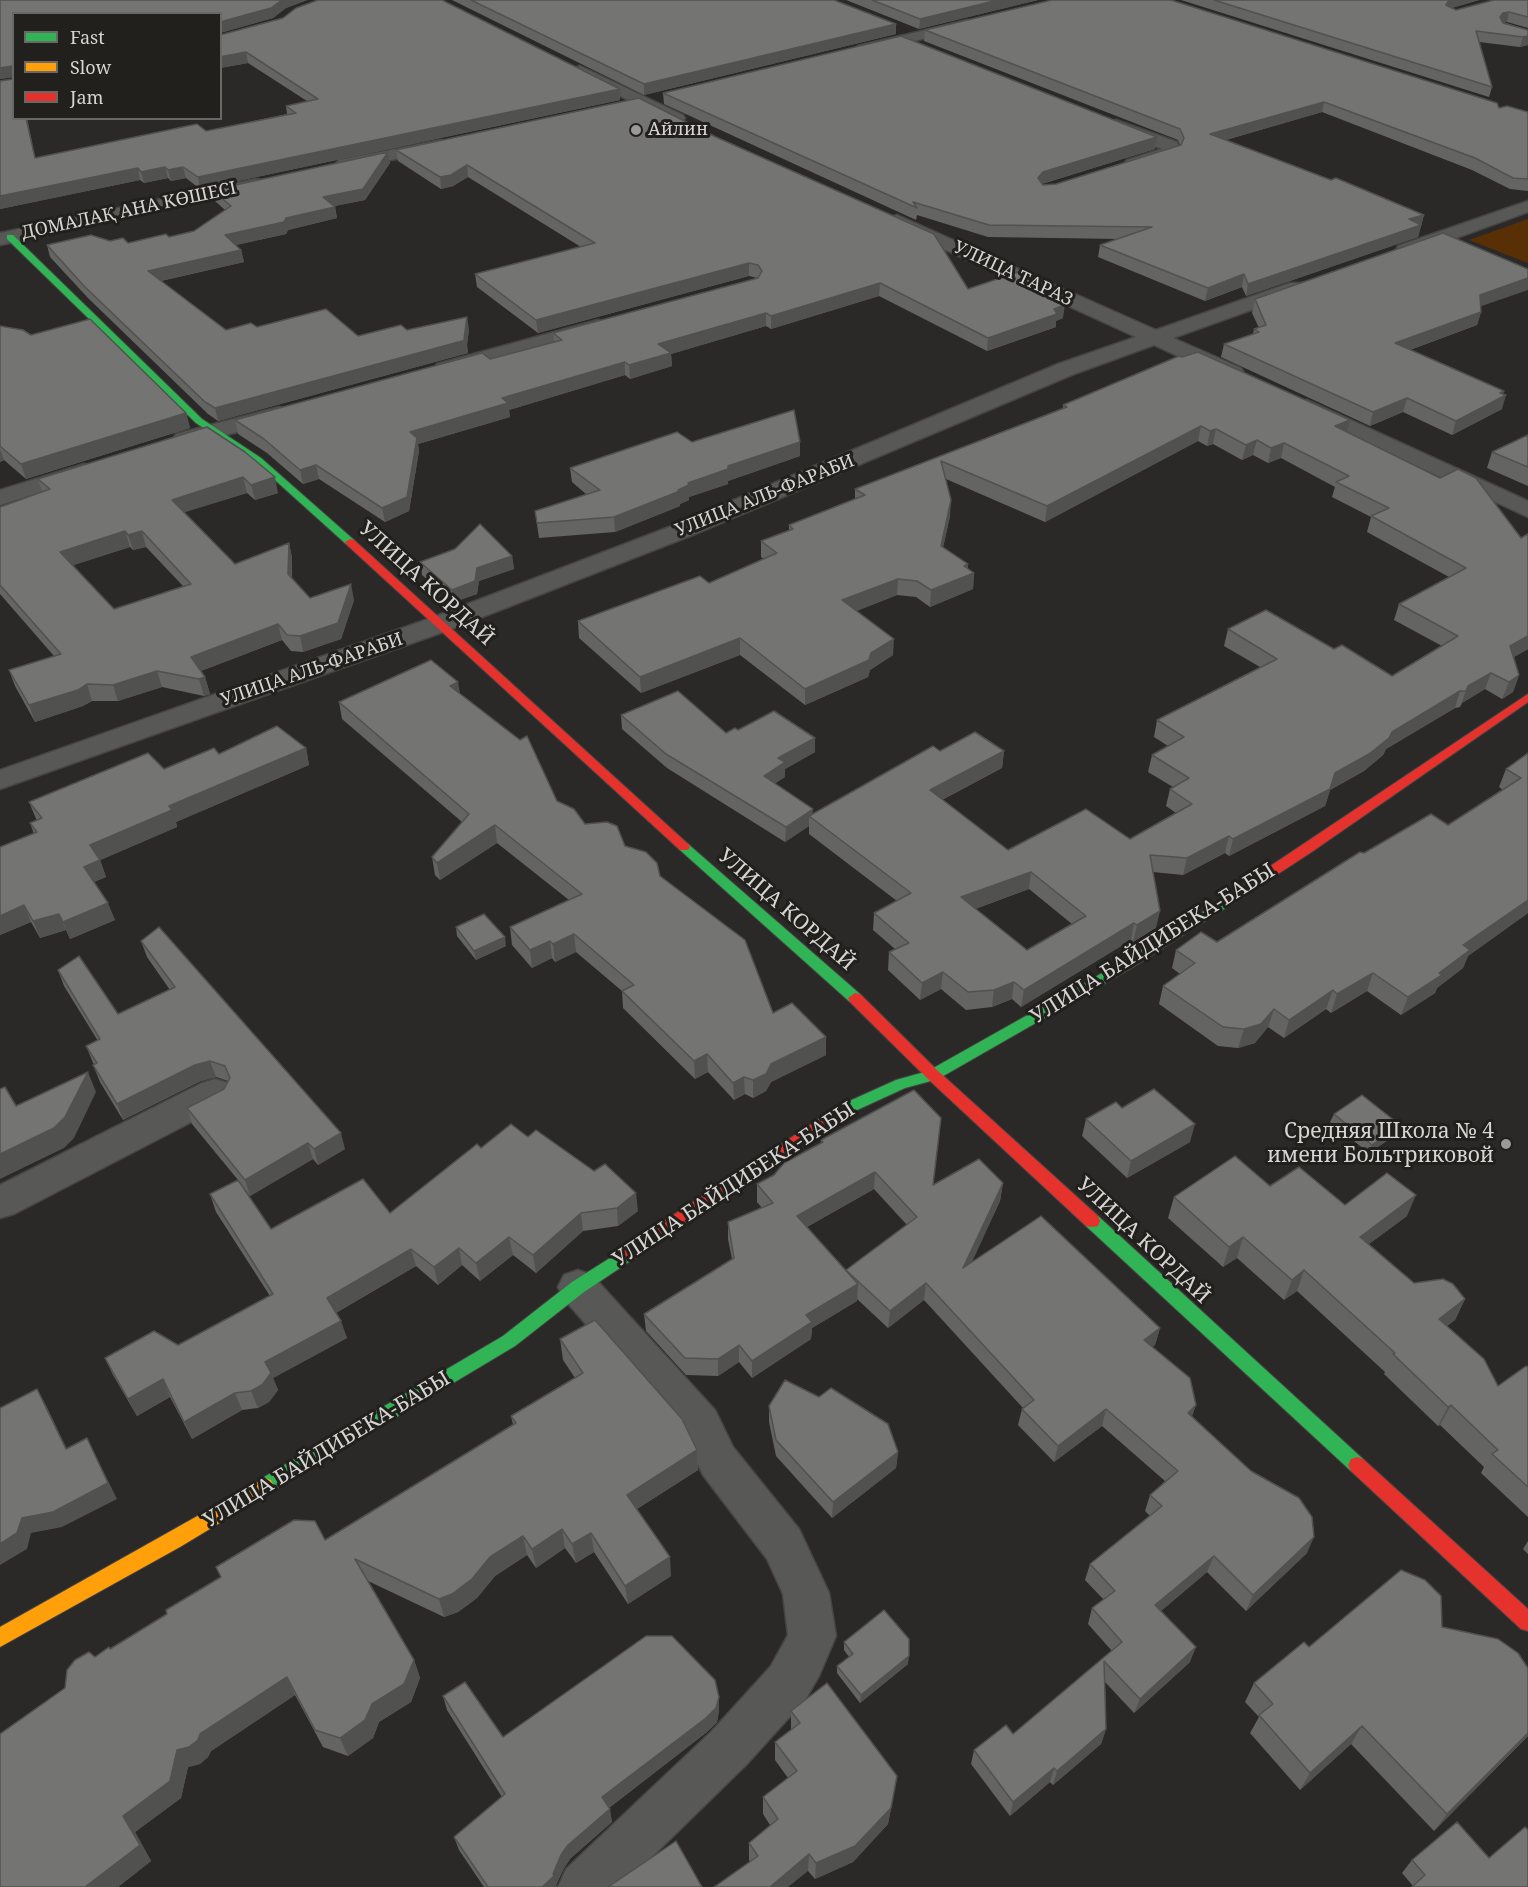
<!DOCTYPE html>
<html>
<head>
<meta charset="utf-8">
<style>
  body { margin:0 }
  #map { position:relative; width:1528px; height:1887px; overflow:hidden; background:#2a2927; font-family:"Noto Serif",serif }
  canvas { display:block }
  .legend { position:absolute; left:12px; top:12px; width:210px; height:108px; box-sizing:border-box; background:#21201d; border:2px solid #696866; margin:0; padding:8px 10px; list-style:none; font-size:18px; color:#d6d5d3 }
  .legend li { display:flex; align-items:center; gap:12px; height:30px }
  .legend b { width:30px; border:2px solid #696866 }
</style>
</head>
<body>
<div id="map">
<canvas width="1528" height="1887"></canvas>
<ul class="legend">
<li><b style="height:8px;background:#30b455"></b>Fast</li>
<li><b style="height:8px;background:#ff9f0a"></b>Slow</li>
<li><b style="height:8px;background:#e5322d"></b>Jam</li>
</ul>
</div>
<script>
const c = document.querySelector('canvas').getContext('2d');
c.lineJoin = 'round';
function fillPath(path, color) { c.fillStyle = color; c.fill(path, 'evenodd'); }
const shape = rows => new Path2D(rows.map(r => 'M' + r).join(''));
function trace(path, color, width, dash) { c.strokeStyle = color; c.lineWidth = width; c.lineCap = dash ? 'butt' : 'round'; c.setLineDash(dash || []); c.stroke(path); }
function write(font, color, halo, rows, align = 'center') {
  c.font = font + ' "Noto Serif",serif'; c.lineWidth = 6; c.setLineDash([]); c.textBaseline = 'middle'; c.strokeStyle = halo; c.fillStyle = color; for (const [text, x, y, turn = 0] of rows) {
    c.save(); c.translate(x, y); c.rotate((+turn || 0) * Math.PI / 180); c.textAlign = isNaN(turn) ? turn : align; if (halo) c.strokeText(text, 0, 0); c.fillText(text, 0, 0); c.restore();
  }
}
fillPath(shape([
  [1528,219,1528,263,1469,240]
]), '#592f06');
const street = shape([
  [968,20,975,24,973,27,863,53,856,49,858,46,968,20],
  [580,66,683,115,685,118,683,121,671,121,575,74,572,71,575,68,580,66],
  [1116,120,1177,142,1180,150,1173,157,1133,169,1127,168,1124,164,1127,160,1162,149,1110,128,1108,125,1116,120],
  [441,140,449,145,447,149,345,169,339,168,336,164,339,160,345,159,441,140],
  [256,179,262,180,265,184,262,188,0,245,0,233,256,179],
  [1528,201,1528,212,1412,254,1405,256,1398,254,1396,250,1398,246,1528,201],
  [897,215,1156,330,1290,283,1304,283,1307,287,1304,291,1173,338,1241,368,1244,373,1241,378,1233,379,1225,378,1154,345,1074,374,690,536,449,630,0,789,0,770,431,618,672,526,1058,364,1136,337,891,225,888,221,891,217,897,215],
  [598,320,605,322,608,326,605,330,445,375,437,374,434,369,437,364,598,320],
  [1307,400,1528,501,1528,517,1299,412,1296,407,1299,402,1307,400],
  [279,407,287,409,290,414,287,419,184,446,176,444,173,439,176,434,279,407],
  [84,464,92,466,96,471,92,476,0,505,0,490,84,464],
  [215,1079,228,1083,233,1093,228,1103,14,1214,0,1218,0,1185,202,1083,215,1079],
  [578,1270,592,1275,715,1410,733,1447,799,1529,829,1593,836,1636,819,1676,805,1700,746,1765,621,1887,558,1887,566,1869,712,1731,771,1666,788,1635,783,1594,767,1559,703,1475,685,1438,564,1299,558,1287,564,1275,578,1270]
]);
const fast = shape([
  [7,235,13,235,202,419,261,458,354,540,354,544,346,544,255,462,196,423,7,239,7,235],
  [684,843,688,844,860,994,862,998,860,1002,850,1002,680,850,678,847,680,844,684,843],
  [1238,890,1243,891,1245,894,1243,897,1130,969,938,1079,905,1088,844,1116,829,1126,824,1128,819,1126,817,1122,819,1118,834,1108,896,1080,928,1071,1120,963,1238,890],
  [1092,1215,1098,1216,1363,1459,1366,1465,1363,1471,1357,1473,1351,1471,1086,1226,1084,1221,1086,1216,1092,1215],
  [629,1246,635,1248,637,1253,635,1258,584,1292,515,1346,271,1492,265,1494,259,1492,256,1486,259,1480,503,1336,572,1282,629,1246]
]);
const slow = shape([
  [265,1478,271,1480,274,1486,271,1492,180,1547,0,1647,0,1627,265,1478]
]);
const jam = shape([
  [350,539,354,540,688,844,690,847,688,850,680,850,346,544,345,542,350,539],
  [1528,694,1528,702,1313,851,1243,897,1233,897,1231,894,1233,891,1528,694],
  [855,993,860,994,938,1071,1098,1216,1100,1221,1098,1226,1092,1227,1086,1226,928,1079,850,1002,848,998,855,993],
  [824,1116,829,1118,831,1122,829,1126,635,1258,629,1260,623,1258,621,1253,623,1248,824,1116],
  [1357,1457,1363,1459,1528,1609,1528,1631,1521,1629,1351,1471,1348,1465,1351,1459,1357,1457]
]);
trace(street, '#464543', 3);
trace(fast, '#464543', 2);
trace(slow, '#464543', 2);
trace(jam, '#464543', 2);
fillPath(street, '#585857');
fillPath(fast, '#30b455');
fillPath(slow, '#ff9f0a');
fillPath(jam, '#e5322d');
fillPath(shape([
  [0,0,307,0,286,8,273,18,220,33,220,14,14,14,14,118,27,118,35,158,197,124,206,131,287,114,286,106,307,101,248,63,220,68,220,35,283,18,296,8,318,0,442,0,620,89,620,100,200,189,186,178,171,181,168,178,144,183,140,180,0,209,0,81,13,79,13,77,0,79],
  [452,0,834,0,896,34,644,95],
  [846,0,1038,0,919,29],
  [1181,0,1479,0,1452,8,1456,10,1528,0,1528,28,1507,22,1503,22,1528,30,1528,45,1520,47,1479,42,1492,87,1489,97],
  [925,30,1528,112,1528,191,1510,189,1472,170,1322,112,1226,140,1424,215,1418,237,1246,296,1242,287,1205,301,1098,257,1100,245,1118,239,988,237,917,215,916,220,664,104,663,93,1157,137,1155,149,1042,184,1043,185,1056,184,1180,145,1178,140,924,41],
  [639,98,968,289,1063,318,1056,321,1056,327,987,351,879,296,771,329,766,326,671,354,672,366,630,379,625,375,509,410,510,417,418,444,419,451,409,511,385,522,319,479,303,484,267,453,238,434,235,420,490,359,554,342,553,333,757,278,749,276,538,333,477,287,475,274,581,247,468,177,453,186,441,189,398,161,396,150],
  [388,152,390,163,365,200,334,206,335,207,337,218,288,230,286,234,236,245,241,250,244,262,161,281,226,330,257,327,358,336,407,330,469,329,467,345,468,353,218,421,208,414,88,298,50,257,47,245,110,241,128,243,169,237,194,231,225,210,215,201,212,190],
  [1255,299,1481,306,1481,312,1477,325,1410,350,1503,394,1502,409,1452,435,1403,412,1370,426,1221,357,1224,344,1253,334,1254,329,1259,328,1252,313],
  [0,326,186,413,190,428,26,479,4,460,0,462],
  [1063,405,1347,432,1521,538,1528,534,1528,649,1514,657,1519,675,1513,692,1502,699,1485,689,1462,703,1460,707,1455,708,1386,749,1383,755,1364,771,1330,790,1325,806,1229,856,1225,853,1183,875,1153,872,1156,928,1133,942,1131,940,1021,1007,1012,999,992,1007,966,1010,941,989,920,1000,888,970,889,952,895,949,873,930,874,913,897,901,809,834,809,826,785,842,667,768,622,729,621,715,726,733,738,730,815,752,785,769,785,777,774,783,813,815,940,751,1004,751,1002,768,942,800,1008,850,1130,839,1176,813,1166,806,1170,789,1173,787,1148,772,1152,755,1168,746,1154,737,1157,720,1260,667,1224,646,1228,629,1334,649,1392,676,1442,646,1394,620,1399,604,1449,577,1367,532,1371,517,1332,497,1335,487,1281,458,1268,463,1253,455,1242,460,1213,444,1207,446,1198,441,1045,522,946,479,950,516,943,547,968,564,968,569,974,573,973,589,930,607,916,597,897,595,856,611,893,655,870,670,868,677,805,705,740,655,641,693,579,638,578,621,709,583,764,559,761,557,761,541,789,530,789,525,855,499,855,489,1063,408],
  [1029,889,1072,924,1027,950,975,909],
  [207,427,278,493,255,500,247,493,184,512,235,564,289,543,292,558,292,578,310,598,354,600,341,639,303,652,291,651,282,640,201,671,205,677,210,694,204,696,162,687,118,701,92,701,83,706,35,722,15,686,9,670,54,656,0,594,0,507,42,492,38,479],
  [130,547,133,550,146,547,183,586,114,609,73,565],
  [1528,435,1528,486,1487,468,1492,452],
  [692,442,800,456,728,481,728,484,689,497,689,500,680,504,680,506,615,532,539,538,535,511,587,495,572,482,570,468],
  [512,556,514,569,479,581,477,594,454,602,422,575,420,562],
  [460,694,557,801,585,824,625,846,660,876,773,1013,826,1055,771,1082,766,1091,753,1098,745,1094,734,1100,708,1072,695,1079,623,1008,622,991,576,952,555,962,552,958,532,968,512,945,510,927,569,900,497,843,440,880,435,875,432,857,462,822,342,719,339,702],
  [306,748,309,765,176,822,177,827,100,860,106,877,94,882,115,920,70,939,66,930,40,938,31,922,0,935,0,847,34,834,30,823,37,821,29,802,164,769,219,754],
  [1528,753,1528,913,1468,956,1463,968,1437,988,1435,993,1401,1015,1367,991,1331,1013,1326,1009,1284,1038,1268,1027,1255,1043,1238,1048,1218,1046,1159,1004,1163,986,1180,974,1172,968,1176,950,1217,942,1364,853,1448,825,1503,790,1499,787,1506,769],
  [456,927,506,946,476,960,457,936],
  [141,941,345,1149,318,1165,313,1159,250,1196,241,1185,271,1229,390,1213,481,1148,528,1137,638,1211,618,1226,583,1231,536,1273,513,1255,480,1281,462,1265,438,1285,416,1266,336,1313,347,1338,273,1378,278,1390,269,1402,258,1408,242,1410,192,1439,170,1397,137,1416,113,1375,105,1358,178,1345,270,1296,216,1212,210,1194,238,1180,192,1124,187,1108,224,1089,228,1081,216,1077,201,1081,123,1120,100,1082,93,1065,94,1065,86,1046,98,1041,64,986,58,970,118,1014,170,990,147,957],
  [1122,1108,1190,1142,1127,1178,1082,1136,1086,1119],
  [1334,1114,1400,1125,1397,1134,1369,1153,1330,1122],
  [821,1140,933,1185,1003,1183,1000,1201,971,1263,1160,1328,1155,1345,1152,1347,1196,1405,1192,1416,1307,1553,1246,1611,1207,1572,1161,1611,1190,1662,1134,1713,1105,1682,1106,1729,1101,1744,1053,1785,1050,1782,1010,1816,971,1764,974,1750,1013,1734,1112,1651,1088,1624,1092,1608,1104,1600,1085,1580,1090,1564,1150,1516,1145,1511,1150,1495,1165,1481,1102,1426,1054,1462,1018,1425,1022,1409,1023,1408,924,1300,888,1328,857,1299,857,1301,812,1328,811,1339,752,1378,739,1362,718,1376,686,1375,646,1331,644,1314,732,1259,728,1239,728,1222,762,1208,757,1202,757,1184,774,1175,821,1143],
  [874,1189,907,1225,846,1270,807,1227],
  [1270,1186,1345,1205,1407,1216,1369,1244,1414,1283,1465,1299,1455,1320,1447,1326,1498,1386,1528,1367,1528,1517,1481,1473,1484,1467,1440,1425,1438,1426,1384,1374,1385,1372,1297,1291,1284,1300,1237,1258,1223,1267,1168,1218,1174,1197],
  [560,1339,697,1450,698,1470,637,1509,671,1576,628,1604,594,1552,576,1563,565,1548,536,1568,527,1555,495,1576,477,1598,458,1612,444,1617,368,1581,414,1660,420,1678,411,1702,379,1722,373,1738,348,1756,323,1747,295,1695,211,1751,208,1757,200,1764,188,1767,181,1798,135,1832,151,1861,118,1887,0,1887,65,1688,95,1657,325,1540,513,1425,511,1416,575,1378,563,1360],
  [769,1406,898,1452,896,1468,832,1518,776,1456,769,1422],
  [1528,1541,1528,1554,1523,1549],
  [1442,1627,1528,1668,1528,1736,1434,1831,1351,1744,1300,1790,1250,1733,1259,1717,1245,1702,1254,1683,1309,1647],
  [844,1642,908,1664,860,1703,837,1673,837,1666,849,1657,844,1650],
  [443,1696,503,1737,719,1697,719,1711,717,1722,707,1732,609,1808,612,1822,571,1858,564,1868,556,1885,557,1887,484,1887,459,1850,454,1837,502,1797,447,1710],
  [791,1711,897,1776,888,1824,853,1862,815,1879,808,1871,750,1862,749,1860,749,1843,770,1825,763,1814,763,1797,788,1778,775,1760,775,1742,791,1730],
  [1489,1858,1528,1887,1413,1886,1402,1873,1412,1860]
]), '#646462');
fillPath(shape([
  [282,0,307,0,286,8,273,18,220,33,220,22],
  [998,0,1038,0,919,29,920,19],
  [1449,0,1479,0,1447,9,1446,5],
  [1509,12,1507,22,1501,23,1500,17,1503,13],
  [896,24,896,34,644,95,644,84],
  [1528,36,1528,45,1520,47,1523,37],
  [246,52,248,63,220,68,220,57],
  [12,66,14,77,0,79,0,68],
  [620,89,620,100,200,189,198,177],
  [1324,102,1322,112,1208,145,1210,134],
  [1157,137,1155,149,1041,184,1038,178,1043,172],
  [388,152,390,163,365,200,325,208,323,197],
  [467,165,468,177,453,186,441,189,440,177],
  [165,167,168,178,144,183,141,172],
  [183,167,186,178,171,181,168,170],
  [138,168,140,180,0,209,0,196],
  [335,207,337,218,288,230,286,234,227,247,225,235,286,218],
  [1424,215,1418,237,1246,296,1248,284,1409,219],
  [241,250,244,262,151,283,148,271],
  [749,263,749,276,538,333,536,320],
  [1244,274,1242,287,1205,301,1208,288],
  [1528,278,1528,290,1476,308,1480,295],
  [880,283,879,296,771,329,771,316],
  [1065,305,1063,318,1056,321,1056,327,987,351,988,338,1054,309],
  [1481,312,1477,325,1391,357,1395,343],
  [766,313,766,326,671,354,672,366,630,379,629,365,658,344],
  [467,317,469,329,467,345,468,353,218,421,215,408,464,339],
  [625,362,625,375,509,410,510,417,418,444,419,451,409,511,385,522,382,508,410,432,502,398],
  [1504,391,1502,398,1506,395,1502,409,1452,435,1456,421],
  [1407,398,1403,412,1370,426,1373,412],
  [186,413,190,428,26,479,21,464],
  [1350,420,1346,435,1335,426],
  [1201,426,1198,441,1045,522,1047,506],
  [1216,429,1213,444,1207,446,1210,431],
  [1257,440,1253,455,1242,460,1246,445],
  [800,442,800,456,728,481,728,466],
  [1284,443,1281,458,1268,463,1271,448],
  [0,449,4,460,0,462],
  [316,465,319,479,303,484,300,470],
  [728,469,728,484,689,497,689,500,680,504,680,506,615,532,614,517,678,490,688,483],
  [243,477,247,493,176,515,172,500],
  [275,477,278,493,255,500,251,485],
  [951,500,950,516,940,562,941,546],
  [125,531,130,547,65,568,60,552],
  [142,531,146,547,133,550,128,535],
  [289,543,292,558,291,590,288,574],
  [512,556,514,569,479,581,477,594,454,602,452,590,477,568],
  [968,564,967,576,974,573,973,589,930,607,931,590,964,566],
  [898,579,897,595,842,617,842,600],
  [351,584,354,600,341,639,303,652,300,636],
  [278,624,282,640,195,673,191,657],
  [1528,636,1528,649,1504,662,1510,646],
  [740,638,740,655,641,693,640,677],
  [894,639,893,655,870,670,868,677,805,705,805,689,871,653],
  [157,671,162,687,118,701,113,685],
  [1491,673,1485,689,1462,703,1460,707,1466,691,1468,686],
  [1519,675,1513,692,1502,699,1509,682],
  [205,677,210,694,204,696,199,679],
  [458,682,461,699,450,686],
  [87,684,92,701,83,706,35,722,29,705],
  [1460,691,1455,708,1386,749,1383,755,1364,771,1330,790,1325,806,1229,856,1233,839,1392,732],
  [815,738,815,752,785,769,785,777,764,791,764,776,778,758],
  [306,748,309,765,176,822,177,827,96,862,90,845,169,806],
  [1004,751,1002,768,928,807,930,790],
  [813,809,812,819,809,816,809,826,785,842,786,827],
  [495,825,497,843,440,880,437,863],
  [1229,836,1225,853,1183,875,1187,858],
  [100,860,106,877,91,883,84,867],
  [1031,872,1029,889,959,915,961,897],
  [1528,900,1528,913,1468,956,1463,968,1437,988,1435,993,1401,1015,1408,997,1439,973,1463,945],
  [108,903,115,920,70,939,63,922],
  [24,905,31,922,0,935,0,916],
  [1160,911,1156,928,1133,942,1137,925],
  [59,914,66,930,40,938,33,921],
  [1134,923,1131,940,1021,1007,1024,990],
  [574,934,576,952,555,962,553,944],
  [505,937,506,946,476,960,474,951],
  [550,941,552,958,532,968,530,950],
  [943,972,941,989,920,1000,922,983],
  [1373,973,1367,991,1331,1013,1337,994],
  [1014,982,1012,999,992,1007,994,990],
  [1333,990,1326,1009,1284,1038,1289,1020],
  [1274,1009,1268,1027,1255,1043,1238,1048,1244,1029],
  [826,1037,826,1055,771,1082,766,1091,753,1098,753,1080,771,1064],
  [707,1054,708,1072,695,1079,694,1061],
  [210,1061,216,1077,201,1081,123,1120,117,1104,195,1065],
  [88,1072,96,1092,74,1138,64,1148,0,1179,0,1154],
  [744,1077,745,1094,734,1100,733,1083],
  [1195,1124,1190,1142,1127,1178,1131,1161],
  [1400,1125,1397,1134,1369,1153,1372,1145],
  [341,1133,345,1149,318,1165,314,1149],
  [308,1143,313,1159,250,1196,245,1180],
  [875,1172,874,1189,796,1233,797,1216],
  [1003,1183,1000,1201,961,1286,963,1268],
  [636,1193,638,1211,618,1226,617,1208],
  [1416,1195,1407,1216,1351,1257,1360,1237],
  [581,1213,583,1231,536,1273,533,1255],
  [509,1237,513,1255,480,1281,476,1263],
  [1243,1237,1237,1258,1223,1267,1229,1247],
  [459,1248,462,1265,438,1285,434,1267],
  [411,1249,416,1266,332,1315,327,1298],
  [1304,1270,1297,1291,1284,1300,1292,1280],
  [926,1283,924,1300,888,1328,890,1311],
  [858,1284,857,1301,812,1328,811,1339,752,1378,752,1361,806,1315],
  [1465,1299,1455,1320,1429,1339,1439,1319],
  [341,1321,347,1338,273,1378,278,1390,269,1402,258,1408,251,1391,265,1362],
  [1160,1328,1155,1345,1139,1357,1144,1340],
  [739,1345,739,1362,718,1376,718,1359],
  [163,1379,170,1397,137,1416,128,1399],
  [37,1389,46,1405,74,1464,66,1449],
  [235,1393,242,1410,192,1439,184,1422],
  [1196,1405,1190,1421,1188,1413],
  [1451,1405,1440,1425,1438,1426,1448,1407],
  [1106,1409,1102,1426,1054,1462,1058,1446],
  [87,1438,117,1499,62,1527,31,1533,27,1549,0,1565,0,1544],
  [697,1450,698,1470,629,1514,627,1495],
  [898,1452,896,1468,832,1518,833,1502],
  [562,1529,565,1548,536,1568,532,1549],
  [591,1533,594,1552,576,1563,572,1544],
  [523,1536,527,1555,495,1576,477,1598,458,1612,444,1617,439,1599,490,1557],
  [1314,1537,1307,1553,1246,1611,1253,1595],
  [1214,1556,1207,1572,1150,1620,1155,1605],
  [670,1557,671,1576,628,1604,625,1586],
  [1196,1647,1190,1662,1134,1713,1140,1699],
  [909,1656,908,1664,860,1703,861,1695],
  [414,1660,420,1678,411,1702,379,1722,373,1738,348,1756,340,1738,372,1704],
  [287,1677,295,1695,211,1751,208,1757,200,1764,188,1767,181,1798,135,1832,151,1861,118,1887,85,1887,123,1816,177,1750],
  [719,1697,719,1711,717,1722,707,1732,605,1811,602,1797],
  [1362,1726,1351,1744,1300,1790,1310,1773],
  [1106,1729,1101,1744,1053,1785,1057,1771],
  [1528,1733,1528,1736,1434,1831,1447,1814],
  [1054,1768,1050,1782,1010,1816,1013,1802],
  [897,1776,888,1824,853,1862,815,1879,816,1863],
  [610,1809,612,1822,571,1858,564,1868,556,1885,557,1887,542,1887,561,1855,568,1845],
  [809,1854,808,1871,788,1887,770,1887]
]), '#515150');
const building = shape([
  [0,0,282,0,271,8,220,22,220,14,14,14,14,118,26,118,35,158,197,124,206,131,296,113,286,106,318,99,246,52,220,57,220,35,283,18,296,8,318,0,442,0,620,89,198,177,183,167,168,170,165,167,141,172,138,168,0,196,0,81,13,79,12,66,0,68,0,0],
  [471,0,834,0,896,24,644,84,471,0],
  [872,0,998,0,920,19,872,0],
  [1052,0,1171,0,1497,103,1499,108,1507,106,1528,112,1528,179,1513,178,1475,158,1324,102,1210,134,1331,180,1336,178,1424,215,1409,219,1421,225,1248,284,1244,274,1208,288,1100,245,1152,227,989,225,913,202,917,208,663,93,901,36,1157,137,1043,172,1038,178,1043,185,1056,184,1181,145,1184,138,1180,129,925,30,1052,0],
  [1214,0,1449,0,1446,5,1456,10,1494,0,1528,0,1528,17,1509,12,1503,13,1500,17,1503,23,1528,30,1528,36,1523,37,1476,31,1492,87,1214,0],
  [639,98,716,137,934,234,968,289,1018,272,1065,305,1054,309,1057,314,988,338,880,283,771,316,766,313,658,344,671,353,629,365,625,362,502,398,508,403,410,432,417,438,407,497,382,508,316,465,300,470,264,439,235,420,482,353,490,359,562,340,553,333,758,278,762,271,758,265,749,263,536,320,475,274,595,243,467,165,451,175,440,177,396,150,639,98],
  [388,152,363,189,323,197,335,207,286,218,284,222,225,235,241,250,148,271,226,330,251,323,257,327,326,309,358,336,401,325,407,330,467,317,464,339,466,340,215,408,205,402,84,286,47,245,91,235,110,241,123,238,128,243,166,234,169,237,194,231,231,206,212,190,388,152],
  [1443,233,1528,269,1528,278,1480,295,1481,312,1395,343,1504,391,1500,393,1506,395,1456,421,1407,398,1373,412,1224,344,1259,332,1254,329,1266,325,1255,299,1443,233],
  [90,319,186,413,21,464,0,446,0,326,23,330,31,335,90,319],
  [1198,352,1350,420,1335,426,1440,478,1458,469,1476,478,1521,538,1528,534,1528,636,1510,646,1519,675,1509,682,1491,673,1468,686,1466,691,1460,691,1392,732,1389,738,1369,754,1335,773,1330,789,1233,839,1229,836,1187,858,1150,855,1160,911,1137,925,1134,923,1024,990,1014,982,994,990,968,992,943,972,922,983,889,952,909,943,874,913,911,893,809,816,933,746,940,751,975,732,1004,751,930,790,1008,850,1086,809,1130,839,1192,804,1170,789,1189,778,1152,755,1184,737,1157,720,1277,659,1228,629,1266,610,1334,649,1342,645,1392,676,1458,636,1399,604,1466,568,1371,516,1389,508,1336,482,1349,476,1284,443,1271,448,1257,440,1246,445,1216,429,1210,431,1201,426,1047,506,941,461,951,500,941,546,968,564,964,566,974,573,931,590,917,581,898,579,842,600,894,639,871,653,869,660,805,689,740,638,640,677,578,621,700,576,709,583,777,553,761,541,793,529,789,525,865,495,855,489,1067,407,1063,405,1179,356,1182,357,1198,352],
  [1031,872,1086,916,1027,950,961,897,1031,872],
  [794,410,800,442,728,466,728,469,688,483,689,485,678,490,680,491,614,517,537,523,535,511,600,490,570,468,677,432,692,442,794,410],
  [207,427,245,452,275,477,251,485,243,477,172,500,235,564,289,543,288,574,310,598,351,584,338,623,300,636,287,635,278,624,191,657,205,677,199,679,157,671,113,685,87,684,78,690,29,705,9,670,61,654,0,585,0,507,50,489,38,479,207,427],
  [125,531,128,535,142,531,191,584,114,609,60,552,125,531],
  [1528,435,1528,467,1492,452,1528,435],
  [480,524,512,556,477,568,475,581,452,590,420,562,455,549,480,524],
  [431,660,458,682,450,686,520,740,527,736,557,801,574,809,585,824,607,822,617,826,625,846,646,852,657,863,660,876,745,940,773,1013,792,1003,826,1037,771,1064,766,1074,753,1080,744,1077,733,1083,707,1054,694,1061,622,991,634,985,574,934,553,944,550,941,530,950,510,927,582,894,495,825,437,863,432,857,469,814,339,702,431,660],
  [678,691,726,733,735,728,738,730,774,711,815,738,778,758,785,762,764,776,813,809,786,827,666,754,621,715,678,691],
  [277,726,306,748,169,806,172,810,90,845,100,860,84,867,108,903,63,922,59,914,33,921,24,905,0,916,0,847,37,832,30,823,42,818,29,802,148,753,164,769,214,748,219,754,277,726],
  [1528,753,1528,900,1463,945,1470,950,1439,973,1442,975,1408,997,1373,973,1337,994,1333,990,1289,1020,1274,1009,1261,1024,1244,1029,1223,1027,1163,986,1195,963,1176,950,1201,932,1217,942,1360,852,1364,853,1431,814,1448,825,1521,778,1506,769,1528,753],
  [484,914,505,937,474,951,456,927,484,914],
  [159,927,341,1133,314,1149,308,1143,245,1180,187,1108,224,1089,230,1078,225,1066,210,1061,195,1065,117,1104,93,1065,97,1063,86,1046,100,1039,58,970,79,956,118,1014,175,987,141,941,159,927],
  [88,1072,65,1117,54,1128,0,1154,0,1089,5,1087,16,1106,88,1072],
  [1154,1089,1195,1124,1131,1161,1086,1119,1116,1102,1122,1108,1154,1089],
  [914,1090,941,1118,933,1185,979,1159,1003,1183,963,1268,1041,1216,1160,1328,1144,1340,1190,1378,1196,1405,1188,1413,1251,1471,1299,1498,1312,1517,1314,1537,1253,1595,1214,1556,1155,1605,1196,1647,1140,1699,1104,1661,1106,1729,1057,1771,1054,1768,1013,1802,974,1750,1006,1725,1013,1734,1122,1642,1092,1608,1115,1591,1090,1564,1162,1506,1150,1495,1178,1471,1106,1409,1058,1446,1022,1409,1034,1400,926,1283,890,1311,846,1270,917,1217,875,1172,797,1216,858,1284,806,1315,812,1322,752,1361,739,1345,718,1359,685,1358,644,1314,734,1258,728,1222,773,1203,757,1184,774,1175,784,1163,823,1142,821,1140,914,1090],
  [1362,1095,1400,1125,1372,1145,1334,1114,1362,1095],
  [511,1124,528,1137,536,1130,594,1171,605,1164,636,1193,617,1208,581,1213,533,1255,509,1237,476,1263,459,1248,434,1267,411,1249,327,1298,341,1321,265,1362,271,1373,262,1385,251,1391,235,1393,184,1422,163,1379,128,1399,105,1358,154,1331,178,1345,273,1294,210,1194,238,1180,271,1229,363,1179,390,1213,477,1144,481,1148,511,1124],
  [1235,1156,1270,1186,1299,1167,1345,1205,1387,1173,1416,1195,1360,1237,1414,1283,1443,1279,1453,1284,1465,1299,1439,1319,1484,1359,1498,1386,1526,1366,1528,1367,1528,1487,1492,1454,1498,1450,1451,1405,1448,1407,1393,1354,1395,1353,1304,1270,1292,1280,1243,1237,1229,1247,1174,1197,1235,1156],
  [595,1320,682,1419,697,1450,627,1495,670,1557,625,1586,591,1533,572,1544,562,1529,532,1549,523,1536,490,1557,472,1579,452,1594,439,1599,355,1559,414,1660,404,1684,372,1704,365,1720,340,1738,315,1730,287,1677,200,1734,198,1740,189,1747,177,1750,170,1781,123,1816,140,1845,85,1887,0,1887,0,1734,65,1688,67,1670,75,1660,89,1652,95,1657,109,1647,110,1649,167,1614,166,1610,221,1577,216,1567,294,1520,315,1521,325,1540,516,1423,511,1416,583,1373,560,1339,595,1320],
  [785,1380,819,1397,831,1388,888,1424,898,1452,833,1502,776,1440,769,1406,785,1380],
  [37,1389,66,1449,87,1438,108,1483,53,1512,22,1518,17,1533,0,1544,0,1408,37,1389],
  [1401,1570,1425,1580,1441,1596,1442,1627,1498,1639,1518,1653,1528,1668,1528,1733,1447,1814,1362,1726,1310,1773,1259,1715,1273,1704,1254,1683,1304,1642,1309,1647,1401,1570],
  [884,1610,909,1639,909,1656,861,1695,837,1666,853,1654,844,1642,884,1610],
  [646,1636,672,1636,715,1680,719,1697,716,1708,706,1718,602,1797,610,1809,568,1845,561,1855,553,1874,554,1876,542,1887,488,1887,454,1837,505,1794,443,1696,465,1682,503,1737,646,1636],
  [827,1683,897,1776,891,1808,855,1846,816,1863,809,1854,770,1887,714,1887,758,1856,749,1843,778,1819,763,1797,797,1771,775,1742,800,1723,791,1711,827,1683],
  [1457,1822,1489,1858,1525,1827,1528,1830,1528,1887,1412,1887,1425,1875,1412,1860,1457,1822],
  [676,1841,702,1887,608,1887,676,1841]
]);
fillPath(building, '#747472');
trace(building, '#515150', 1.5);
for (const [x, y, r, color] of [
  [636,130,6,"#9a9997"],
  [1506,1144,6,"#9a9997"]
]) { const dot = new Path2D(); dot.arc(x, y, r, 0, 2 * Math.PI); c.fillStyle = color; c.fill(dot); trace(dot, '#21201d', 2); }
write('18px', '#d6d5d3', '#21201d', [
  ["Айлин",648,130]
], 'left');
write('18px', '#d6d5d3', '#21201d', [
  ["ДОМАЛАҚ АНА КӨШЕСІ",129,211,-12],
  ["УЛИЦА ТАРАЗ",1013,274,25],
  ["УЛИЦА АЛЬ-ФАРАБИ",765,496,-22],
  ["УЛИЦА АЛЬ-ФАРАБИ",312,670,-19]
]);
write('21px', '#d6d5d3', '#21201d', [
  ["УЛИЦА КОРДАЙ",426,584,42],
  ["УЛИЦА КОРДАЙ",786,910,41],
  ["УЛИЦА БАЙДИБЕКА-БАБЫ",1153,944,-32],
  ["УЛИЦА БАЙДИБЕКА-БАБЫ",734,1185,-33],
  ["УЛИЦА КОРДАЙ",1143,1241,43],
  ["УЛИЦА БАЙДИБЕКА-БАБЫ",327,1450,-31]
]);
write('21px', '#d6d5d3', '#21201d', [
  ["Средняя Школа № 4",1494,1132],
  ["имени Больтриковой",1494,1156]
], 'right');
</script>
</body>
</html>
